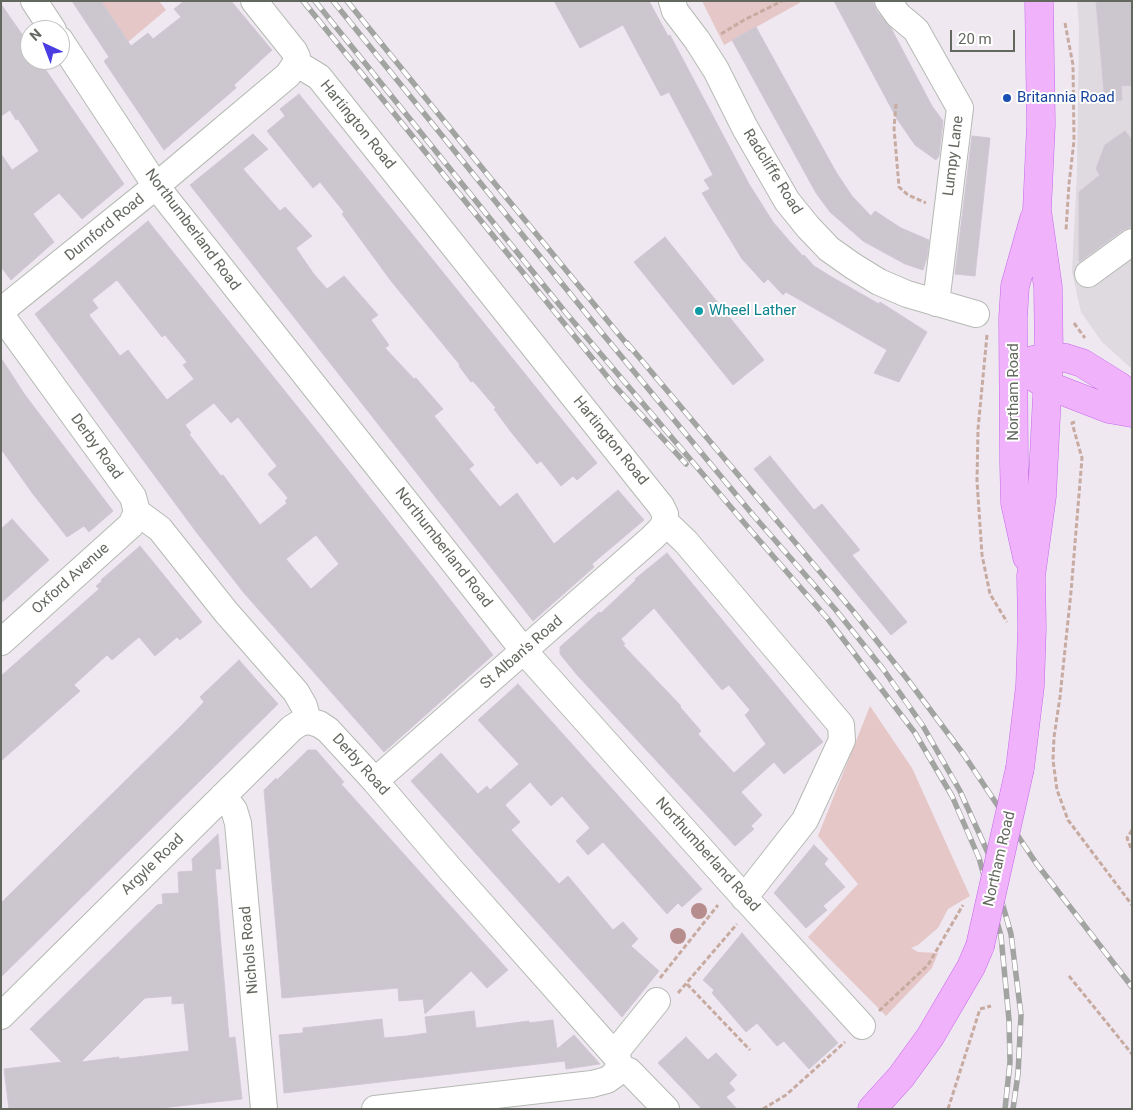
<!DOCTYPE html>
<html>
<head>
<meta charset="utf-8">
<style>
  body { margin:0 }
  #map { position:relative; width:1133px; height:1110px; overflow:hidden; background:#efe8f1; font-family:Roboto,sans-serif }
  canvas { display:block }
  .frame { position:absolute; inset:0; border:2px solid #63685f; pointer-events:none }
  .north { position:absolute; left:20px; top:20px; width:50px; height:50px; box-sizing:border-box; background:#fff; border:1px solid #c1c3bf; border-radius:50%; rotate:317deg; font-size:14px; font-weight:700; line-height:20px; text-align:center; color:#63685f }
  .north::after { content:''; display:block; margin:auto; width:18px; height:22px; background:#4a3de2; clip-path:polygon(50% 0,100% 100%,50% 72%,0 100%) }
  .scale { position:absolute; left:950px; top:30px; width:65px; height:22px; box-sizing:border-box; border:2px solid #63685f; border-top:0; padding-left:6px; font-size:15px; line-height:18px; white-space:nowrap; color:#63685f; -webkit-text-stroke:4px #fff; paint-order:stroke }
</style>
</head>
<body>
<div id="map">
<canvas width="1133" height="1110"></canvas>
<div class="frame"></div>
<div class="north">N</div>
<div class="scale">20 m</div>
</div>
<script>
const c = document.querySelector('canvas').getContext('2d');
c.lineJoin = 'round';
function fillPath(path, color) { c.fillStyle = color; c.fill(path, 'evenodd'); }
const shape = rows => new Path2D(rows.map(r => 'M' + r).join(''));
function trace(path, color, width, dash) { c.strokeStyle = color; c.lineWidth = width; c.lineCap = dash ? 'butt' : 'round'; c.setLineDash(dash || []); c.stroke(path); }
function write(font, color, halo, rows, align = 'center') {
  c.font = font + ' Roboto,sans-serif'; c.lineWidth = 4; c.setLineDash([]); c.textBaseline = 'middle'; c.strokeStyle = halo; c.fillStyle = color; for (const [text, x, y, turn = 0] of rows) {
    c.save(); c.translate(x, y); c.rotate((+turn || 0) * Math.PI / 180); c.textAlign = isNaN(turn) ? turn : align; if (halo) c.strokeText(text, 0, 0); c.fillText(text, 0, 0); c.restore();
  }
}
fillPath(shape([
  [1077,1,1132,1,1132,369,1102,342,1081,312,1072,272,1077,171,1079,28]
]), '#dedae0');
fillPath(shape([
  [101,1,159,1,166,10,128,42],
  [702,1,803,1,724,45],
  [870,706,912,768,970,896,948,909,938,928,918,945,911,948,918,952,938,953,932,968,886,1016,808,937,858,884,818,836]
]), '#e6c7c7');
const building = shape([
  [72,1,101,1,131,46,148,33,153,39,181,17,174,9,184,1,231,1,272,50,234,85,236,88,164,150,104,61,109,57,72,1],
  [554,1,649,1,668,36,670,35,749,184,773,222,792,244,803,256,804,255,814,266,830,276,879,304,880,302,927,332,899,382,874,373,887,350,786,292,783,295,768,279,764,283,742,259,702,193,710,189,704,180,713,175,669,92,661,96,623,25,580,48,554,1],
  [834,1,873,1,876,10,891,28,932,106,943,121,939,156,936,160,915,145,897,119,834,1],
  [1096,1,1132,1,1132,85,1121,86,1122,100,1105,102,1096,1],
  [1,4,30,46,30,60,39,60,124,184,82,219,59,193,33,214,54,242,11,280,1,267,1,154,12,170,39,151,18,119,16,120,10,110,1,116,1,4],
  [756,27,836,172,852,196,871,216,875,211,901,228,929,240,927,257,923,270,905,264,863,241,830,212,816,193,732,40,756,27],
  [299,94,597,463,577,480,573,476,561,486,541,461,537,464,511,432,494,409,496,408,473,381,471,382,459,366,460,365,391,281,342,214,344,212,320,182,313,188,267,131,285,116,280,109,299,94],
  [1125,131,1132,140,1132,226,1123,230,1079,262,1079,192,1100,175,1096,169,1105,145,1125,131],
  [253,134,268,149,243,169,280,211,285,207,312,236,296,248,313,273,327,289,344,276,378,315,371,320,389,345,385,348,414,379,416,378,443,409,434,416,474,465,469,469,500,507,517,493,554,544,618,490,644,520,592,564,594,567,533,621,190,185,253,134],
  [972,136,990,138,975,276,955,274,972,136],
  [148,221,317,431,435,580,493,655,384,752,244,593,197,533,35,314,148,221],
  [117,280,162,337,165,335,187,362,183,365,194,379,167,400,128,350,120,356,89,315,98,308,92,300,117,280],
  [214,403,231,423,238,417,277,466,268,474,288,498,285,501,287,503,260,525,223,475,221,476,189,434,191,433,185,425,214,403],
  [316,535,339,564,311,589,286,559,316,535],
  [665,237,764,360,733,385,634,262,665,237],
  [1,358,25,395,113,511,89,532,84,526,67,537,33,494,1,449,1,358],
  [770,456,814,510,822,504,860,550,852,555,907,622,891,635,754,469,770,456],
  [12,519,49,560,1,603,1,529,12,519],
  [140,546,202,622,180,640,177,637,155,656,139,637,112,660,107,655,74,685,80,691,1,761,1,676,99,589,96,586,102,581,101,580,140,546],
  [667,553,823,742,784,774,774,762,741,792,762,815,751,826,754,829,735,846,578,676,560,654,560,647,599,612,601,613,636,580,635,579,667,553],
  [654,608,722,690,729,685,750,710,745,715,766,744,734,773,698,734,701,731,680,707,681,706,623,645,625,644,621,639,654,608],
  [239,660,278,704,1,977,1,903,183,724,204,702,200,697,239,660],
  [518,684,702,889,682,907,678,903,667,914,603,842,588,855,576,841,590,828,562,796,551,806,530,782,505,805,520,822,511,830,559,884,568,876,613,930,623,922,638,939,631,946,659,971,622,1017,411,781,441,753,478,794,487,786,490,790,519,764,478,720,518,684],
  [308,750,316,750,344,782,341,784,508,970,487,988,471,971,425,1014,423,999,399,1001,398,988,282,998,264,790,276,778,277,780,308,750],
  [218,834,221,869,215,869,221,946,229,1038,235,1037,242,1099,152,1109,9,1109,4,1069,62,1062,30,1029,157,905,163,904,162,894,179,893,178,872,193,871,192,859,218,834],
  [172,996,172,1004,184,1003,189,1051,119,1059,119,1057,81,1062,145,998,172,996],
  [814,845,828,859,824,864,845,887,823,906,827,910,806,928,774,893,814,845],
  [742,933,838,1043,809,1069,784,1041,777,1046,757,1023,746,1032,712,993,714,990,703,980,742,933],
  [474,1011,476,1028,529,1021,529,1023,553,1020,557,1049,574,1035,600,1064,566,1069,565,1061,284,1093,279,1035,303,1033,303,1028,382,1019,384,1038,407,1036,427,1033,425,1017,474,1011],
  [686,1037,708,1060,716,1053,737,1075,729,1083,735,1090,726,1097,737,1109,702,1109,658,1063,686,1037]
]);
fillPath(building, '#ccc6ce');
trace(building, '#d1c7d5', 1);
const minor = shape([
  [34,1,53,30],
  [254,1,294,51,297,57,296,63],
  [672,1,675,11,697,40,716,70,745,128,787,201,808,227,829,249,853,266,879,282,907,294,976,314],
  [888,1,898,15,916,30,960,108,936,303],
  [60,40,156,186,524,651,733,885,862,1026],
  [296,63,319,77,649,491,661,506,665,514,665,522,686,542,841,725,842,740,805,820,744,898],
  [1088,274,1132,242],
  [1,311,156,186,288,75,296,63],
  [1,315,133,497,137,512,160,529,226,612,296,692,304,706,308,721],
  [1,642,131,525,137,512],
  [375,781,652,538,661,529,665,522],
  [223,796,234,810,238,823,264,1109],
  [1,1016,292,728,300,723,308,721,319,724,328,730,375,781,450,869,614,1054,618,1059,619,1067,629,1071,666,1109],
  [614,1054,657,1001],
  [375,1109,592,1084,607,1080,614,1075,619,1067]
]);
const major = shape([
  [1033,360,1049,356,1066,358,1082,363,1119,386,1132,398],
  [1032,376,1047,385,1109,409,1132,413],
  [1027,557,1015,503,1014,464,1013,318,1015,286,1034,219],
  [1020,768,1030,686,1032,628,1031,576,1042,496,1049,356,1048,287,1037,210,1041,124,1039,1],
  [872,1109,901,1077,930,1037,971,967,980,946]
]);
trace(minor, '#b5bab3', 28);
trace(major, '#c667eb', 29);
trace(shape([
  [1065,23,1073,65,1074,141,1069,184,1066,230],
  [721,34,744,20,782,1],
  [896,104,894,128,899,187,908,195,926,203],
  [1074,323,1085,338],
  [987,335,978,429,977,481,982,555,990,594,1007,622],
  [1075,422,1072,423,1082,458,1071,592,1060,697,1054,737,1053,760,1057,790,1068,820,1132,905],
  [1132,830,1127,838,1132,851],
  [1069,976,1132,1054],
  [660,978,718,905],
  [687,984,750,1050],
  [678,993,737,924],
  [879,1011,928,965,963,905],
  [763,1109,786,1095,845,1042],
  [948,1109,980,1009,991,1006]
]), '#c8aba0', 3, [5, 2.5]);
trace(minor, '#fff', 26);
trace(major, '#f0b3fb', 28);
const rail = shape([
  [303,1,614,385,686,464],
  [315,1,566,313,752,532,827,618,915,733,952,796,979,858,1001,936,1009,1020,1010,1062,1005,1109],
  [333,1,602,333,753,515,835,609,883,669,923,726,960,791,988,853,1011,934,1021,1015,1018,1074,1013,1109],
  [347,1,487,174,630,348],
  [627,343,853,611,908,680,964,755,1036,863,1132,987]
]);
trace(rail, '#a2a4a1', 5.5);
trace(rail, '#fff', 4, [11]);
const majorBridge = shape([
  [980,946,1020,768]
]);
trace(majorBridge, '#c667eb', 29, []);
trace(majorBridge, '#f0b3fb', 28);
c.fillStyle = '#b78c8d';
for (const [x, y] of [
  [699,911],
  [678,936]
]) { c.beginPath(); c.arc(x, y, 8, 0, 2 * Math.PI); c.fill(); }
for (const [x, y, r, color] of [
  [1007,98,5,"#1a4fb4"],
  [699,311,5,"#0f9aa8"]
]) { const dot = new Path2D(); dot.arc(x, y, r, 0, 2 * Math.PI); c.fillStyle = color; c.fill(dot); trace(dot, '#fff', 2); }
write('15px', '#164399', '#fff', [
  ["Britannia Road",1017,98]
], 'left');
write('15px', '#63685f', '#fff', [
  ["Hartington Road",357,125,51],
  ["Lumpy Lane",954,156,-83],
  ["Radcliffe Road",772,172,58],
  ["Durnford Road",105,228,-39],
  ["Northumberland Road",192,230,53],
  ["Northam Road",1014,392,-90],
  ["Hartington Road",610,441,51],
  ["Derby Road",96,447,54],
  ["Northumberland Road",443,548,52],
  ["Oxford Avenue",71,579,-42],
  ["St Alban's Road",522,653,-41],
  ["Derby Road",360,765,48],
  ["Northumberland Road",707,855,48],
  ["Northam Road",1000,859,-77],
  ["Argyle Road",153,865,-44],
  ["Nichols Road",250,950,-95]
]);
write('15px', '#0d838f', '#fff', [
  ["Wheel Lather",709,311]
], 'left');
</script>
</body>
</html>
